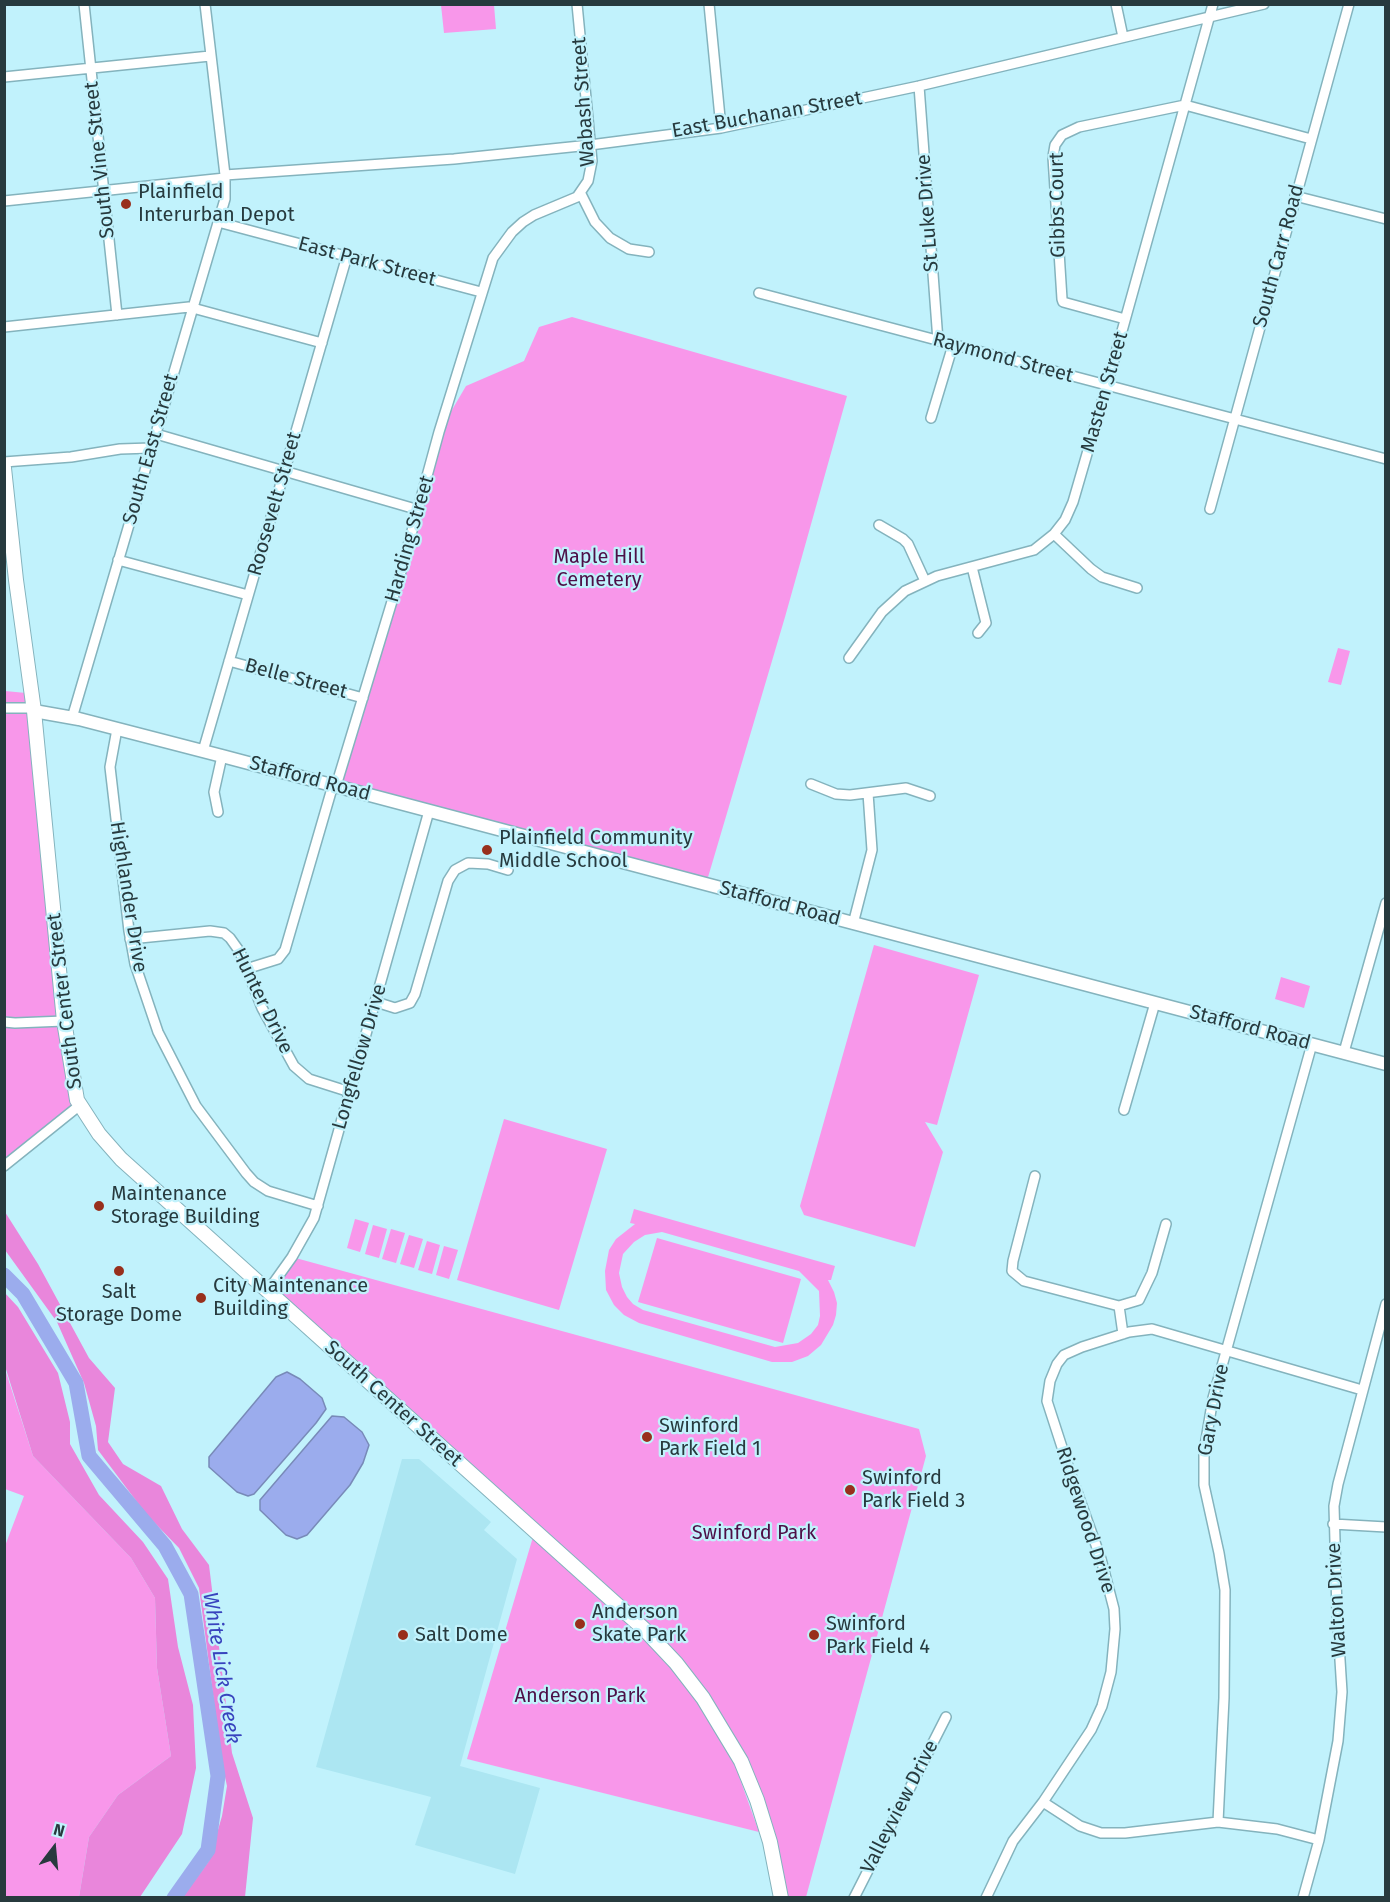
<!DOCTYPE html>
<html>
<head>
<meta charset="utf-8">
<style>
  body { margin:0 }
  #map { position:relative; width:1390px; height:1902px; overflow:hidden; background:#c1f2fc; font-family:"Fira Sans",sans-serif }
  canvas { display:block }
  .frame { position:absolute; inset:0; border:6px solid #273a3e; pointer-events:none }
  .north { position:absolute; left:24px; top:1818px; width:60px; height:60px; -webkit-text-stroke:4px #c1f2fc; paint-order:stroke; rotate:16deg; font-size:16px; font-weight:700; line-height:24px; text-align:center; color:#273a3e }
  .north::after { content:''; display:block; margin:auto; width:21px; height:27px; background:#273a3e; clip-path:polygon(50% 0,100% 100%,50% 72%,0 100%) }
</style>
</head>
<body>
<div id="map">
<canvas width="1390" height="1902"></canvas>
<div class="frame"></div>
<div class="north">N</div>
</div>
<script>
const c = document.querySelector('canvas').getContext('2d');
c.lineJoin = 'round';
function fillPath(path, color) { c.fillStyle = color; c.fill(path, 'evenodd'); }
const shape = rows => new Path2D(rows.map(r => 'M' + r).join(''));
function trace(path, color, width, dash) { c.strokeStyle = color; c.lineWidth = width; c.lineCap = dash ? 'butt' : 'round'; c.setLineDash(dash || []); c.stroke(path); }
function write(font, color, halo, rows, align = 'center') {
  c.font = font + ' "Fira Sans",sans-serif'; c.lineWidth = 4.5; c.setLineDash([]); c.textBaseline = 'middle'; c.strokeStyle = halo; c.fillStyle = color; for (const [text, x, y, turn = 0] of rows) {
    c.save(); c.translate(x, y); c.rotate((+turn || 0) * Math.PI / 180); c.textAlign = isNaN(turn) ? turn : align; if (halo) c.strokeText(text, 0, 0); c.fillText(text, 0, 0); c.restore();
  }
}
fillPath(shape([
  [402,1459,419,1459,491,1522,484,1530,517,1559,460,1766,540,1788,515,1874,415,1845,431,1797,316,1767]
]), '#ace6f2');
fillPath(shape([
  [441,5,494,5,496,29,444,33],
  [572,317,847,396,785,617,706,884,336,786,439,432,466,386,524,361,539,327],
  [1338,648,1350,651,1341,685,1328,682],
  [5,691,26,693,80,1105,5,1169],
  [874,945,979,975,937,1125,925,1122,943,1152,915,1247,804,1215,800,1206],
  [1281,977,1310,986,1304,1008,1275,999],
  [504,1119,607,1149,559,1310,457,1280],
  [634,1209,835,1266,831,1280,828,1280,834,1292,837,1303,836,1315,833,1325,821,1345,808,1356,792,1362,772,1362,639,1323,624,1315,614,1305,606,1290,605,1271,609,1250,616,1239,635,1224,630,1223],
  [662,1232,799,1271,819,1291,820,1316,818,1325,811,1334,798,1343,775,1347,643,1310,633,1304,627,1297,622,1287,619,1273,623,1254,634,1242,645,1235],
  [355,1219,369,1223,360,1252,347,1248],
  [373,1225,387,1229,379,1258,365,1254],
  [391,1229,405,1233,396,1263,382,1259],
  [409,1235,423,1239,414,1268,400,1264],
  [657,1238,801,1279,783,1343,638,1302],
  [427,1241,440,1245,432,1274,418,1270],
  [444,1246,458,1250,449,1279,436,1275],
  [292,1257,919,1429,926,1456,806,1897,781,1897,770,1842,721,1726,759,1832,467,1759,533,1537,267,1292],
  [4,1366,33,1456,131,1558,155,1598,157,1668,171,1756,118,1795,89,1837,79,1897,5,1897,5,1546,24,1496,5,1489]
]), '#f897ea');
fillPath(shape([
  [5,1212,38,1264,89,1358,115,1388,108,1442,123,1464,161,1486,182,1529,209,1565,232,1753,253,1818,245,1897,183,1897,209,1861,222,1816,227,1786,222,1763,199,1588,179,1548,146,1514,98,1450,96,1426,84,1383,57,1322,5,1250],
  [4,1292,18,1307,58,1373,70,1422,70,1444,99,1495,143,1542,168,1579,178,1647,193,1705,196,1768,182,1834,140,1897,79,1897,89,1837,118,1795,171,1756,157,1668,155,1598,131,1558,33,1456,5,1366]
]), '#e986db');
const water = shape([
  [287,1372,300,1379,322,1398,326,1409,316,1423,254,1494,248,1496,237,1492,209,1467,209,1457,276,1377,287,1372],
  [332,1416,344,1417,362,1432,369,1445,363,1463,350,1485,307,1535,297,1539,286,1535,260,1510,260,1500,332,1416]
]);
fillPath(water, '#9baced');
trace(water, '#788ab8', 1.5);
trace(shape([
  [4,1275,23,1294,76,1383,89,1456,165,1546,191,1594,218,1776,208,1850,174,1898]
]), '#9baced', 15);
const minor = shape([
  [84,4,117,315],
  [709,4,721,128],
  [1116,4,1123,37],
  [4,77,210,56],
  [919,86,938,341],
  [225,175,454,159,590,145,721,128,919,86,1264,4],
  [581,194,595,222,610,238,629,249,649,252],
  [1295,196,1386,219],
  [4,201,225,178],
  [218,222,481,292],
  [759,293,1386,459],
  [1125,319,1063,302,1062,299,1053,157,1055,145,1062,135,1079,127,1185,105,1311,139],
  [4,327,189,307,322,343],
  [931,418,953,345],
  [156,434,419,510],
  [4,462,71,457,120,449,151,448],
  [1210,509,1349,4],
  [879,525,903,539,908,544,925,581],
  [1054,534,1091,569,1102,577,1137,588],
  [118,560,248,595],
  [972,567,986,623,978,633],
  [849,658,882,612,905,591,937,576,1034,550,1054,534,1065,520,1073,502,1107,385,1213,4],
  [229,661,363,698],
  [4,708,33,708],
  [72,718,225,199,225,175,205,4],
  [117,729,110,767,129,931,135,964,158,1032,196,1106,246,1173,254,1182,268,1191,318,1206],
  [203,751,347,256],
  [811,784,836,794,850,795,906,788,930,796],
  [336,786,400,575,439,432,493,258,512,232,523,222,534,215,577,197,588,181,592,161,577,4],
  [218,812,214,792,222,756],
  [853,924,872,850,868,793],
  [130,939,210,931,224,933,230,938,240,952,262,1008,294,1066,309,1079,350,1092],
  [246,969,278,959,285,950,333,785],
  [376,1002,395,1008,410,1003,415,994,448,881,455,870,468,863,488,864,508,870],
  [4,1022,15,1023,64,1021],
  [1344,1052,1386,903],
  [1124,1110,1155,1003],
  [4,1166,80,1105],
  [1035,1176,1013,1261,1012,1271,1024,1281,1119,1306,1139,1300,1152,1273,1166,1224],
  [267,1292,292,1257,314,1218,429,811],
  [1119,1306,1123,1334],
  [1333,1524,1386,1527],
  [1043,1802,1080,1826,1101,1833,1125,1833,1218,1822,1277,1829,1319,1840],
  [1218,1822,1224,1698,1225,1590,1219,1553,1204,1485,1204,1452,1213,1398,1312,1044],
  [854,1898,946,1717],
  [986,1898,1013,1841,1043,1802,1091,1730,1102,1706,1111,1672,1115,1629,1114,1609,1101,1559,1071,1475,1047,1401,1050,1381,1057,1364,1064,1355,1082,1347,1129,1332,1152,1329,1362,1390],
  [1303,1898,1319,1840,1338,1741,1342,1692,1337,1612,1334,1506,1338,1484,1386,1304]
]);
const tertiary = shape([
  [34,711,79,719,222,756,1386,1064]
]);
const secondary = shape([
  [4,468,16,580,34,711,64,1021,77,1100,99,1134,121,1159,644,1629,676,1663,703,1698,741,1761,757,1800,770,1842,781,1898]
]);
trace(minor, '#84b3bd', 12);
trace(tertiary, '#84b3bd', 15);
trace(secondary, '#84b3bd', 16);
trace(minor, '#fff', 9);
trace(tertiary, '#fff', 12);
trace(secondary, '#fff', 14);
for (const [x, y, r, color] of [
  [126,204,6,"#982f1c"],
  [487,850,6,"#982f1c"],
  [99,1206,6,"#982f1c"],
  [119,1271,6,"#982f1c"],
  [201,1298,6,"#982f1c"],
  [647,1437,6,"#982f1c"],
  [850,1490,6,"#982f1c"],
  [580,1624,6,"#982f1c"],
  [403,1635,6,"#982f1c"],
  [814,1635,6,"#982f1c"]
]) { const dot = new Path2D(); dot.arc(x, y, r, 0, 2 * Math.PI); c.fillStyle = color; c.fill(dot); trace(dot, '#c1f2fc', 2); }
write('20px', '#273a3e', '#c1f2fc', [
  ["Wabash Street",584,102,-94],
  ["East Buchanan Street",767,115,-10],
  ["South Vine Street",100,160,-96],
  ["Gibbs Court",1058,205,-91],
  ["St Luke Drive",928,213,-94],
  ["South Carr Road",1279,256,-75],
  ["East Park Street",367,262,15],
  ["Raymond Street",1003,358,15],
  ["Masten Street",1105,392,-74],
  ["South East Street",151,449,-74],
  ["Roosevelt Street",275,504,-74],
  ["Harding Street",410,539,-74],
  ["Belle Street",296,679,15],
  ["Stafford Road",310,779,15],
  ["Highlander Drive",128,897,81],
  ["Stafford Road",780,904,15],
  ["South Center Street",65,1001,-97],
  ["Hunter Drive",262,1001,64],
  ["Stafford Road",1250,1028,15],
  ["Longfellow Drive",360,1057,-74],
  ["South Center Street",393,1404,42],
  ["Gary Drive",1214,1410,-79],
  ["Ridgewood Drive",1085,1520,72],
  ["Walton Drive",1337,1600,-93],
  ["Valleyview Drive",900,1807,-63]
]);
write('20px', '#273a3e', '#c1f2fc', [
  ["Plainfield",138,192],
  ["Interurban Depot",138,215],
  ["Plainfield Community",499,838],
  ["Middle School",499,861],
  ["Maintenance",111,1194],
  ["Storage Building",111,1217],
  ["City Maintenance",213,1286],
  ["Building",213,1309],
  ["Salt",119,1292,"center"],
  ["Storage Dome",119,1315,"center"],
  ["Swinford",659,1426],
  ["Park Field 1",659,1449],
  ["Swinford",862,1478],
  ["Park Field 3",862,1501],
  ["Anderson",592,1612],
  ["Skate Park",592,1635],
  ["Swinford",826,1624],
  ["Park Field 4",826,1647],
  ["Salt Dome",415,1635]
], 'left');
write('20px', '#4d0f47', '#c1f2fc', [
  ["Maple Hill",599,557],
  ["Cemetery",599,580],
  ["Swinford Park",754,1533],
  ["Anderson Park",580,1696]
]);
write('italic 21px', '#3843be', '#c1f2fc', [
  ["White Lick Creek",221,1668,81]
]);
</script>
</body>
</html>
